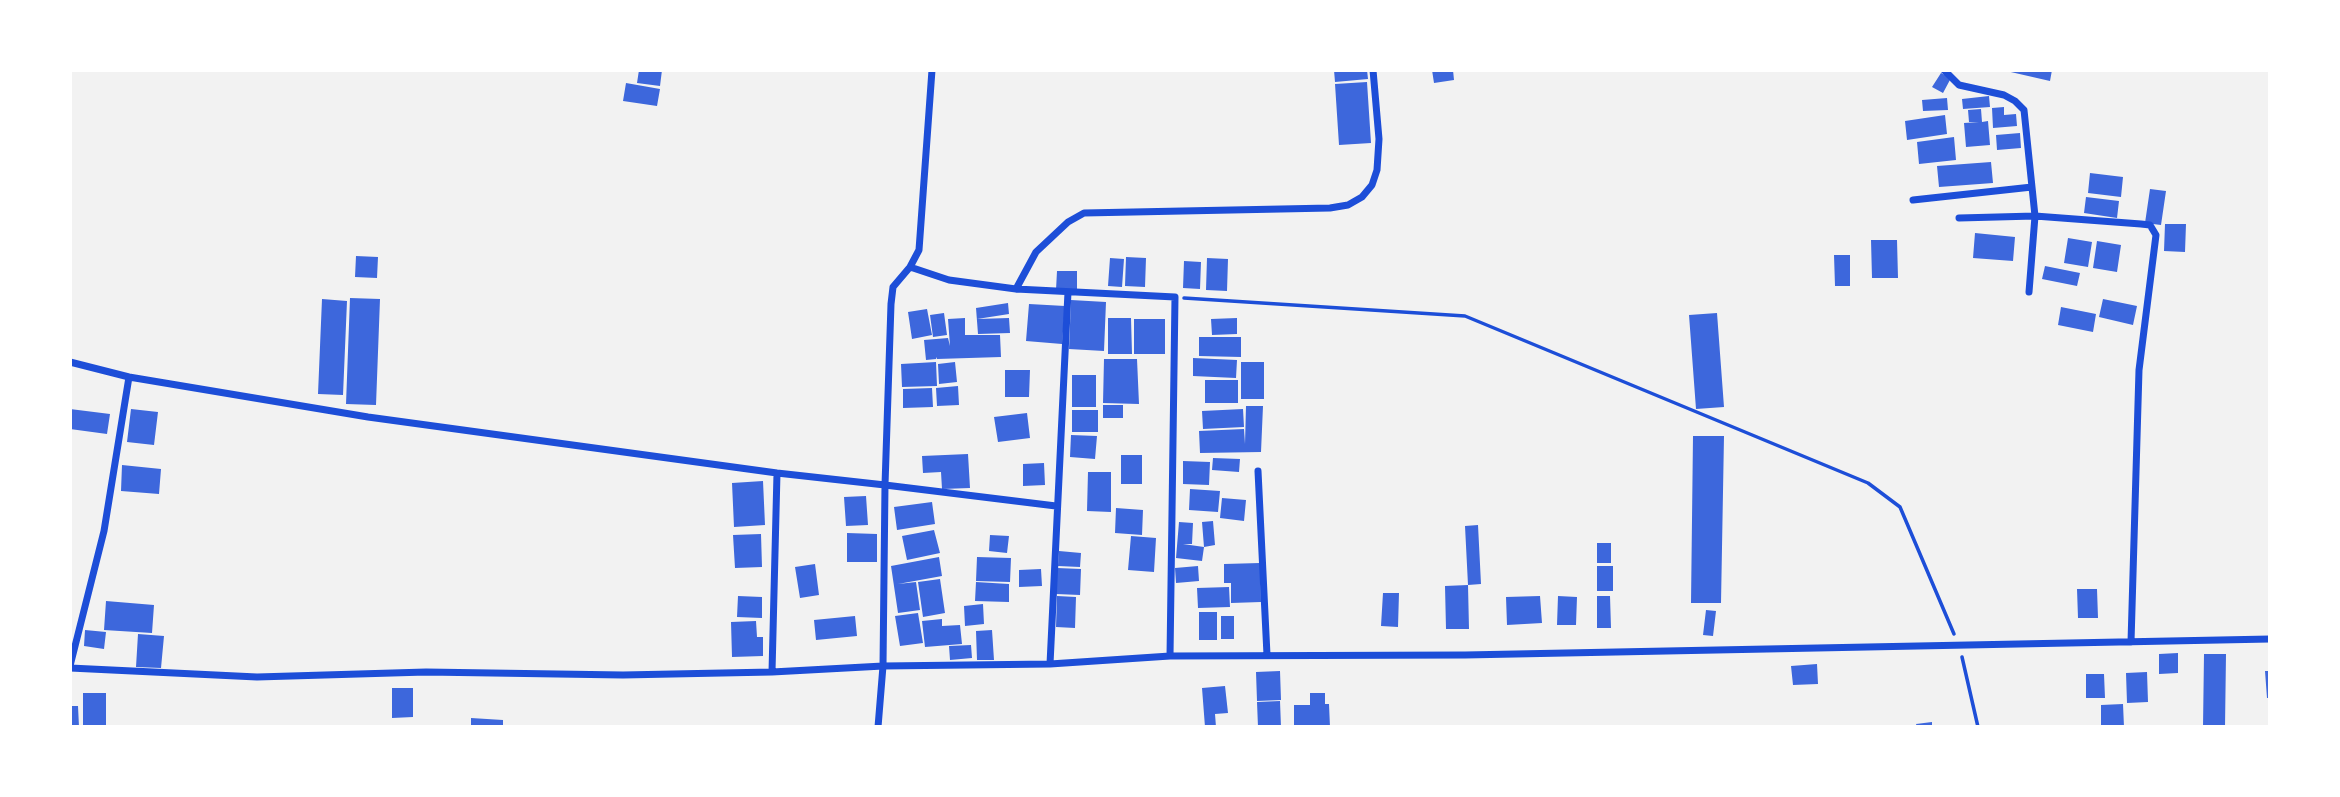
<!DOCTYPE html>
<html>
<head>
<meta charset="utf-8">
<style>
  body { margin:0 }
  #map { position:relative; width:2340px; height:797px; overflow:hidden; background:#f2f2f2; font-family:Inter,sans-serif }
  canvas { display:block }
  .frame { position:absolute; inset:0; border:72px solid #fff; pointer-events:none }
</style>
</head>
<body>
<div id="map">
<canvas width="2340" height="797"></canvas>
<div class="frame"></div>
</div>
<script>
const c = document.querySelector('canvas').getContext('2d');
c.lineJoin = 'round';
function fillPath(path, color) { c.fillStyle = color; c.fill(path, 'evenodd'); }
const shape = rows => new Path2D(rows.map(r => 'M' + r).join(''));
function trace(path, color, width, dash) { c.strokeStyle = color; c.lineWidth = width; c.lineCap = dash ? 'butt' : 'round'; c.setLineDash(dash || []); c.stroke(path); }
fillPath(shape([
  [639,70,662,70,660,86,637,83],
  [1334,70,1367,70,1368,79,1335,82],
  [1432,70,1453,70,1454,80,1434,83],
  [2002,70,2052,70,2050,81],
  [1941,73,1951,78,1943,93,1932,87],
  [1367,82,1371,143,1339,145,1335,84],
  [626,83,660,89,657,106,623,101],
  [1989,96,1990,107,1963,109,1962,99],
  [1947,98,1948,110,1923,111,1922,100],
  [2004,107,2004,115,2016,114,2017,126,1993,128,1992,108],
  [1981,109,1982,122,1988,121,1990,145,1966,147,1964,123,1979,122,1969,122,1968,110],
  [1945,115,1947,134,1907,140,1905,121],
  [2020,133,2021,148,1997,150,1996,135],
  [1954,137,1956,160,1919,164,1917,142],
  [1991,162,1993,183,1939,187,1937,166],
  [2090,173,2123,177,2121,197,2088,193],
  [2150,189,2166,191,2161,225,2145,223],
  [2086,197,2119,201,2117,218,2084,213],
  [2165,224,2186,224,2185,252,2164,251],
  [1975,233,2015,237,2013,261,1973,258],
  [2068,238,2092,242,2088,267,2064,263],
  [1871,240,1897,240,1898,278,1872,278],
  [2097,241,2121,245,2117,272,2093,268],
  [1834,255,1850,255,1850,286,1835,286],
  [356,256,378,257,377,278,355,277],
  [1126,257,1146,258,1145,287,1125,286],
  [1110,258,1124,259,1122,287,1108,286],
  [1207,258,1228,259,1227,291,1206,290],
  [1184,261,1201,262,1200,289,1183,288],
  [2045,266,2080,273,2077,286,2042,279],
  [1057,271,1077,271,1077,291,1056,290],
  [350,298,380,299,376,405,346,404],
  [322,299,347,301,343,395,318,394],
  [2103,299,2137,306,2133,325,2099,317],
  [1071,300,1106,302,1104,351,1069,349],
  [1008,303,1009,314,977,319,1009,318,1010,333,978,334,976,308],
  [1029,304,1065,306,1062,344,1026,341],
  [2061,307,2096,314,2093,332,2058,325],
  [927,309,932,335,912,339,908,312],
  [944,313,947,335,933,337,930,315],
  [1717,313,1724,407,1696,409,1689,315],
  [965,318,965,335,1000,335,1001,357,937,359,937,357,936,359,926,360,924,340,948,338,950,346,948,319],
  [1108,318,1131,318,1132,354,1108,354],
  [1237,318,1237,334,1212,335,1211,319],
  [1134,319,1165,319,1165,354,1134,354],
  [1199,337,1241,337,1241,357,1199,356],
  [1193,358,1237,360,1236,378,1193,376],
  [1104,359,1137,359,1139,404,1103,403],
  [936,362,937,386,902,387,901,364],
  [955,362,957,382,939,384,938,364],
  [1241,362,1264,362,1264,399,1241,399],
  [1005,370,1030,370,1029,397,1005,397],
  [1072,375,1096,375,1096,407,1072,407],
  [1205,380,1238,380,1238,403,1205,403],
  [958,386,959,405,937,406,936,388],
  [932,388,933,407,903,408,903,389],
  [1103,405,1123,405,1123,418,1103,418],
  [1246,406,1263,406,1261,452,1200,453,1199,431,1244,429,1245,444],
  [70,409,110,414,107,434,70,429],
  [131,409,158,412,154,445,127,442],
  [1243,409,1244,427,1203,429,1202,411],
  [1072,410,1098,410,1098,432,1072,432],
  [1027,413,1030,438,998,442,994,417],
  [1071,435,1097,436,1095,459,1070,457],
  [1693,436,1724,436,1721,603,1691,603],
  [968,454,970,488,942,489,941,472,923,473,922,456],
  [1121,455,1142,455,1142,484,1121,484],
  [1213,458,1240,459,1239,472,1212,470],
  [1183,461,1210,462,1209,485,1183,484],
  [1044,463,1045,485,1023,486,1023,464],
  [122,465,161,469,159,494,121,491],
  [1088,472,1111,472,1111,512,1087,511],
  [763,481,765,525,734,527,732,483],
  [1190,489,1220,491,1218,512,1189,510],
  [866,496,868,525,846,526,844,497],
  [1222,498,1246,500,1244,521,1220,518],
  [932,502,935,524,897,530,894,507],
  [1116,508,1143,510,1142,535,1115,533],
  [1213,521,1215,545,1204,547,1202,522],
  [1179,522,1193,523,1192,544,1183,544,1204,547,1202,561,1176,558],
  [1478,525,1481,584,1468,585,1465,526],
  [934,530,940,553,907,560,902,536],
  [847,533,877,534,877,562,847,562],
  [761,534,762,567,735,568,733,535],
  [990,535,1009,536,1007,553,989,551],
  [1131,536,1156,538,1154,572,1128,570],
  [1597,543,1611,543,1611,563,1597,563],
  [1059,551,1081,553,1080,567,1058,566],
  [939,557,942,576,898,584,916,582,920,610,898,613,891,566],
  [977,557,1011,558,1010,582,976,581],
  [1260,563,1261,602,1231,603,1231,583,1224,583,1224,564],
  [815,564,819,595,800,598,795,567],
  [1198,566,1199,581,1176,583,1175,568],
  [1597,566,1613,566,1613,591,1597,591],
  [1057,568,1081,569,1080,595,1056,594],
  [1041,569,1042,586,1019,587,1019,570],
  [940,579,945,613,923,617,918,582],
  [976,582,1009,584,1009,602,975,601],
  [1468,585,1469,629,1446,629,1445,586],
  [1229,587,1230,607,1198,608,1197,588],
  [2077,589,2097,589,2098,618,2078,618],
  [1383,593,1399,593,1398,627,1381,626],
  [738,596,762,597,762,618,737,617],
  [1057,596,1076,597,1075,628,1056,627],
  [1540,596,1542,623,1507,625,1506,597],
  [1558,596,1577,597,1576,625,1557,625],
  [1597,596,1610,596,1611,628,1597,628],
  [106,601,154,605,152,633,104,630],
  [983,604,984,624,965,626,964,606],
  [1706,610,1716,611,1713,636,1703,635],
  [1199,612,1217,612,1217,640,1199,640],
  [918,613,923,643,900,646,895,616],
  [855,616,857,636,816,640,814,620],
  [1221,616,1234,616,1234,639,1221,639],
  [942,619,942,626,960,625,962,644,925,647,922,621],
  [756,621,757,637,763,637,763,656,732,657,731,622],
  [85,630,106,632,104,649,84,646],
  [992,630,994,660,977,660,976,631],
  [138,634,164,636,161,668,136,667],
  [971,645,972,658,950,660,949,646],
  [2178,653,2178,673,2159,674,2159,654],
  [2204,654,2226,654,2225,727,2203,727],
  [1817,664,1818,684,1793,685,1791,666],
  [1280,671,1281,700,1257,701,1256,672],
  [2265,671,2270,671,2270,698,2267,698],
  [2147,672,2148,702,2127,703,2126,673],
  [2086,674,2104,674,2105,698,2086,698],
  [1225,686,1228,713,1215,714,1216,727,1205,727,1202,688],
  [392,688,413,688,413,717,392,718],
  [83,693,106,693,106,725,83,725],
  [1310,693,1325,693,1325,704,1329,704,1330,727,1294,727,1294,705,1310,705],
  [1280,701,1281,727,1258,727,1257,702],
  [2123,704,2124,727,2101,727,2101,705],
  [70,706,78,706,79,727,70,727],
  [471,718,503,720,503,727,471,727],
  [1932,722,1932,727,1917,727,1916,724]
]), '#3d67dc');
trace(shape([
  [1184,298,1465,316,1868,483,1900,507,1954,634],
  [1962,657,1978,727]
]), '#1d4ed8', 3.5);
trace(shape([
  [932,70,919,250,910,267,893,287,891,304,885,485,1056,506],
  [1944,70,1959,85,2004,95,2015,101,2024,110,2035,216,2029,292],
  [1913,200,2032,187],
  [1959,218,2035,216,2141,224,2150,225,2156,235,2139,370,2131,642],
  [910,267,949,280,1016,289,1175,297,1170,656],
  [1016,289,1036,252,1068,222,1084,213,1330,208,1348,205,1362,197,1372,185,1377,170,1379,139,1373,70],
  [70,362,129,377,368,417,777,473,885,485,883,666,878,727],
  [1258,471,1267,655],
  [1050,664,1068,292],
  [70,666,104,531,129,377],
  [70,668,257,677,426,672,623,675,772,672,883,666,1050,664,1170,656,1465,655,2270,639],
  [772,672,777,473]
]), '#1d4ed8', 7);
</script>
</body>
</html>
